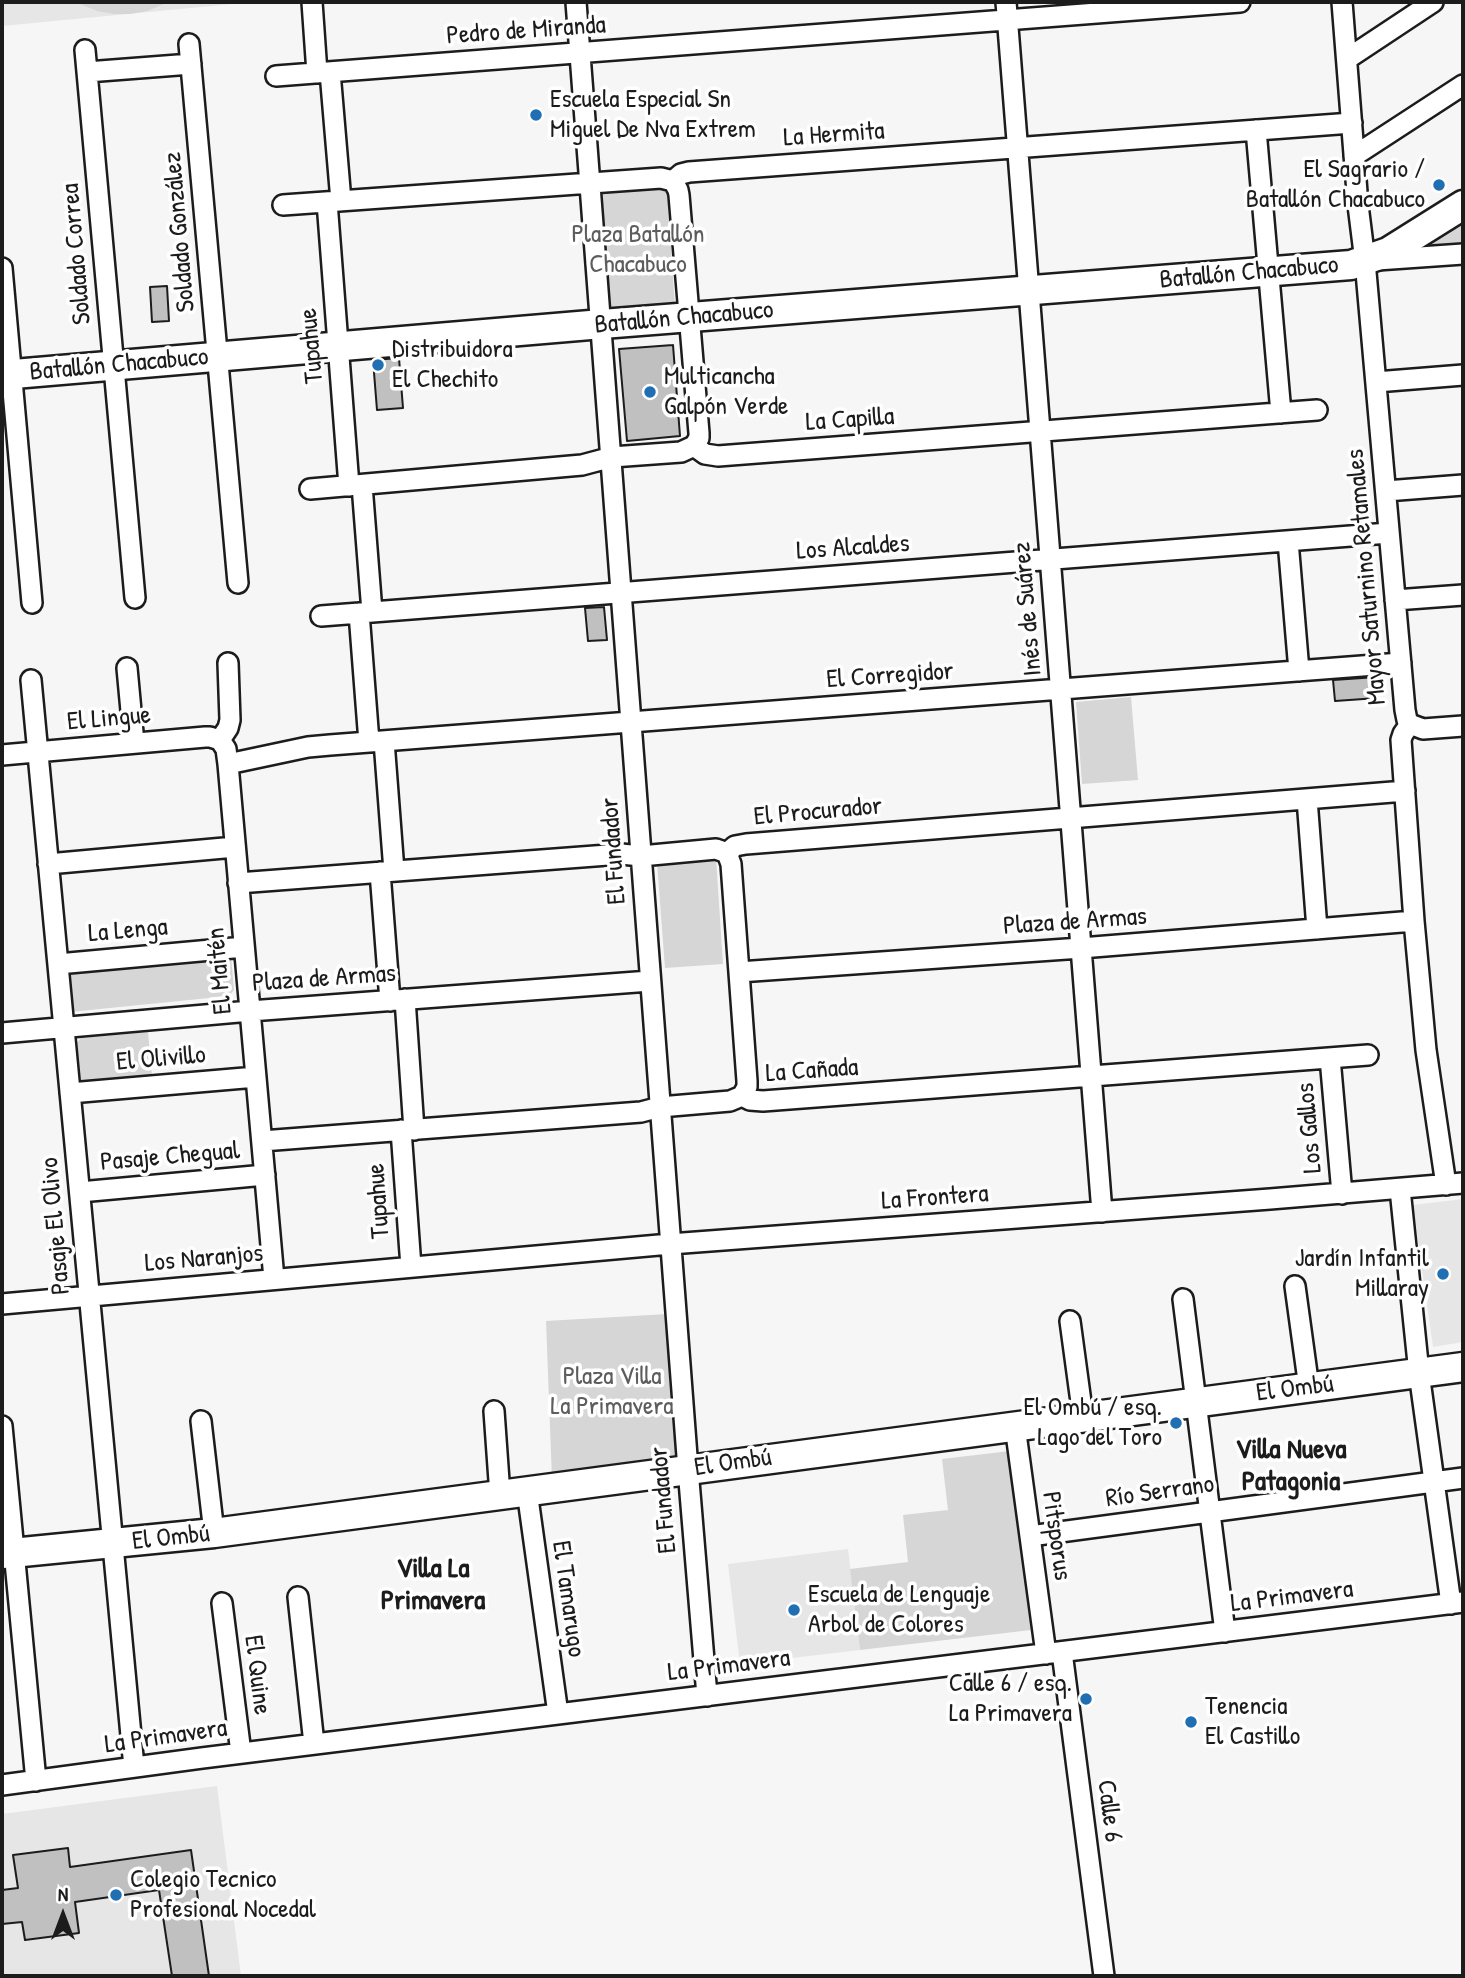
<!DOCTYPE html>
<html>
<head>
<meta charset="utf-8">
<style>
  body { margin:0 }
  #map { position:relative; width:1465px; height:1978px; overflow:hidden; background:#f6f6f6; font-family:"Patrick Hand",sans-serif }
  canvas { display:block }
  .frame { position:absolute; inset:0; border:4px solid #1c1c1c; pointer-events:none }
  .north { position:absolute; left:28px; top:1880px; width:70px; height:70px; -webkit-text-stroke:5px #fff; paint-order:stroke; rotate:0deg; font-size:19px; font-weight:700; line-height:28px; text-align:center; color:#1c1c1c }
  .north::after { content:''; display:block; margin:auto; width:24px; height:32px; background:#1c1c1c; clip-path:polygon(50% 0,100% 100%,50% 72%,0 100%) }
</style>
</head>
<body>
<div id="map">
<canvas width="1465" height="1978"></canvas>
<div class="frame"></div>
<div class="north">N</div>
</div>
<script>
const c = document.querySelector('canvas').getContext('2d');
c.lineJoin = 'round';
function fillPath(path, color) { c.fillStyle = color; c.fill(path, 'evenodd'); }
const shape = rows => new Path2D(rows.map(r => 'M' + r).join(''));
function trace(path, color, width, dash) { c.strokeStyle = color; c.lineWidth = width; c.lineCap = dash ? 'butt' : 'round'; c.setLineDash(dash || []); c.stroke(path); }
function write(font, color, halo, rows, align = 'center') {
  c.font = font + ' "Patrick Hand",sans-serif'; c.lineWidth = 7; c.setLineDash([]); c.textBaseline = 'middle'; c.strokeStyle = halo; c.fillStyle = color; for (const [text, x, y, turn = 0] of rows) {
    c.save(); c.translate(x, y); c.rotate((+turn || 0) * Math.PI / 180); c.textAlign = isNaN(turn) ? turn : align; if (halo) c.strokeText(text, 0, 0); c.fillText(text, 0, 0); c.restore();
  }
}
fillPath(shape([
  [2,2,243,2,243,3,2,26],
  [1463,1199,1463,1342,1433,1347,1413,1205],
  [848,1549,860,1650,740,1664,728,1564],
  [217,1786,241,1976,2,1976,2,1814]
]), '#e6e6e6');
fillPath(shape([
  [75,2,169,2,147,11,130,14,114,14,97,11],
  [667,188,675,307,610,311,601,193],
  [1463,221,1463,244,1426,244],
  [1131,697,1138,780,1082,784,1076,702],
  [716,858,723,964,665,968,657,863],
  [231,956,234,990,229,996,70,1012,67,971],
  [148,1032,152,1076,77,1083,74,1046,81,1038],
  [668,1314,679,1463,552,1480,546,1321],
  [1010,1451,1031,1630,860,1650,850,1569,908,1562,903,1515,948,1510,942,1459]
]), '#d6d6d6');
const building = shape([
  [167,286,169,321,152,322,150,287,167,286],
  [673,345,680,436,627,441,619,349,673,345],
  [399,358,403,408,377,410,373,360,399,358],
  [604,607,607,640,588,641,585,608,604,607],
  [1377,677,1378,698,1335,701,1333,680,1377,677],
  [68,1848,70,1867,191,1850,209,1976,172,1976,159,1890,75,1902,79,1933,25,1940,22,1922,2,1924,2,1890,18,1888,13,1855,68,1848]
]);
fillPath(building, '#c0c0c0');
trace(building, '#1c1c1c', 2);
const street = shape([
  [312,2,317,73],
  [576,2,688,1469,707,1696],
  [1006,2,1102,1212],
  [1342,2,1358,205,1365,261,1405,710,1407,720,1410,724],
  [189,44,238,583],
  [85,50,135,598],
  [1347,59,1433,2],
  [87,72,191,64],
  [330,72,341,201],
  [276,76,1240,2],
  [1256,130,1281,413],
  [1354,156,1463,85],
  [673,181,681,174,689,172,1352,123],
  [673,181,678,190,679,195,699,433,699,438,694,446],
  [327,202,349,486],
  [283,205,661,178,673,181],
  [1377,260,1463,254],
  [2,268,32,603],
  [1376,382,1463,375],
  [694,446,705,454,718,456,1317,410],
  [362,485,372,612],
  [310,489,582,465,612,457,681,452,694,446],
  [1386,491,1463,485],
  [1288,541,1299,671],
  [1395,600,1463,595],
  [359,613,369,742],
  [321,616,1389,533],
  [127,668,134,743],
  [31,680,134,1767],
  [1410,724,1403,734,1401,740,1414,921,1426,1050,1446,1185],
  [1410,724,1423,729,1463,726],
  [220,740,226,749,228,764,274,1279],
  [220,740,228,728,230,720,228,663],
  [384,741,394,871],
  [2,755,205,737,210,737,220,740],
  [228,764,308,747,330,745,1401,663],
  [1307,799,1317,929],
  [727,853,735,846,746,844,1405,791],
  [727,853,731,864,747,1081,747,1087,742,1096],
  [48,864,235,847],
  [380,872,390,1001],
  [238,883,621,854,641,856,716,849,727,853],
  [58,964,244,947],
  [739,972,1081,948,1414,921],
  [405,999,414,1130],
  [2,1033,250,1011,650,981],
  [1330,1058,1342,1194],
  [70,1093,256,1077],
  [742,1096,750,1100,763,1101,1368,1055],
  [401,1130,411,1267],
  [262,1141,641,1112,660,1107,730,1101,742,1096],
  [1400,1189,1419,1373,1451,1604],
  [80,1192,265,1175],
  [1295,1286,1309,1388],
  [1183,1299,1225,1632],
  [2,1304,670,1244,1270,1199,1463,1183],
  [1070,1321,1083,1417],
  [494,1411,500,1495],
  [201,1421,214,1533],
  [2,1426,36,1781],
  [1015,1426,1046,1654],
  [527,1491,558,1714],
  [1030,1536,1463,1478],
  [298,1597,314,1744],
  [222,1603,241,1753],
  [1062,1652,1104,1976],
  [2,1785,202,1758,1463,1602]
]);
const secondary = shape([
  [2,375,602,324,1351,265,1388,252,1463,205],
  [2,1554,214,1533,1463,1367]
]);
trace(street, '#1c1c1c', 24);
trace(secondary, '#1c1c1c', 33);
trace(street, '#fff', 19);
trace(secondary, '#fff', 28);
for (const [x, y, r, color] of [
  [536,115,7,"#1f6fb2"],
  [1439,185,7,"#1f6fb2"],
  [378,365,7,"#1f6fb2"],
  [650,392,7,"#1f6fb2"],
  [1443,1274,7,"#1f6fb2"],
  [1176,1423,7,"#1f6fb2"],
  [794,1610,7,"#1f6fb2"],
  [1086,1699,7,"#1f6fb2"],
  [1191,1722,7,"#1f6fb2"],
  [116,1895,7,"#1f6fb2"]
]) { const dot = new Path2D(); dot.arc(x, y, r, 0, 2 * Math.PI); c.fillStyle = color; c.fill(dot); trace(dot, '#fff', 2.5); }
write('26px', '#1c1c1c', '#fff', [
  ["Pedro de Miranda",526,31,-4],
  ["La Hermita",834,135,-4],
  ["Soldado González",180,232,-95],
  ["Soldado Correa",77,254,-95],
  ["Batallón Chacabuco",1249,273,-5],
  ["Batallón Chacabuco",684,318,-5],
  ["Tupahue",312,346,-95],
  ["Batallón Chacabuco",119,365,-5],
  ["La Capilla",850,420,-4],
  ["Los Alcaldes",853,548,-4],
  ["Mayor Saturnino Retamales",1367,577,-95],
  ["Inés de Suárez",1028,609,-95],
  ["El Corregidor",890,676,-4],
  ["El Lingue",109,719,-5],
  ["El Procurador",818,812,-5],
  ["El Fundador",614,851,-94],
  ["Plaza de Armas",1075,922,-4],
  ["La Lenga",128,931,-5],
  ["El Maitén",220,971,-95],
  ["Plaza de Armas",324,979,-4],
  ["El Olivillo",161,1059,-5],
  ["La Cañada",812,1071,-4],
  ["Los Gallos",1310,1128,-95],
  ["Pasaje Chegual",170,1157,-5],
  ["La Frontera",935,1198,-4],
  ["Tupahue",379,1201,-94],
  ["Pasaje El Olivo",56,1226,-95],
  ["Los Naranjos",204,1259,-5],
  ["El Ombú",1295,1389,-7],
  ["El Ombú",733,1463,-8],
  ["Río Serrano",1160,1492,-8],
  ["El Fundador",664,1500,-95],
  ["Pitsporus",1056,1536,82],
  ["El Ombú",171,1538,-6],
  ["La Primavera",1292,1597,-7],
  ["El Tamarugo",568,1599,82],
  ["La Primavera",729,1666,-7],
  ["El Quine",257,1675,83],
  ["La Primavera",166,1737,-8],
  ["Calle 6",1109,1811,83]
]);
write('26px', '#1c1c1c', '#fff', [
  ["Escuela Especial Sn",550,100],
  ["Miguel De Nva Extrem",550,130],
  ["El Sagrario /",1425,170,"right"],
  ["Batallón Chacabuco",1425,200,"right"],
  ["Distribuidora",392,350],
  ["El Chechito",392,380],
  ["Multicancha",664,377],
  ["Galpón Verde",664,407],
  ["Jardín Infantil",1429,1259,"right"],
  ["Millaray",1429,1289,"right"],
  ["El Ombú / esq.",1162,1408,"right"],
  ["Lago del Toro",1162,1438,"right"],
  ["Escuela de Lenguaje",808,1595],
  ["Arbol de Colores",808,1625],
  ["Calle 6 / esq.",1072,1684,"right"],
  ["La Primavera",1072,1714,"right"],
  ["Tenencia",1205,1707],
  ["El Castillo",1205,1737],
  ["Colegio Tecnico",130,1880],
  ["Profesional Nocedal",130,1910]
], 'left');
write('26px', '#5d5d5d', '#fff', [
  ["Plaza Batallón",638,235],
  ["Chacabuco",638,265],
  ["Plaza Villa",612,1377],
  ["La Primavera",612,1407]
]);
write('bold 28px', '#1c1c1c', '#fff', [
  ["Villa Nueva",1291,1451],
  ["Patagonia",1291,1483],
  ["Villa La",433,1570],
  ["Primavera",433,1602]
]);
</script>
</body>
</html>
